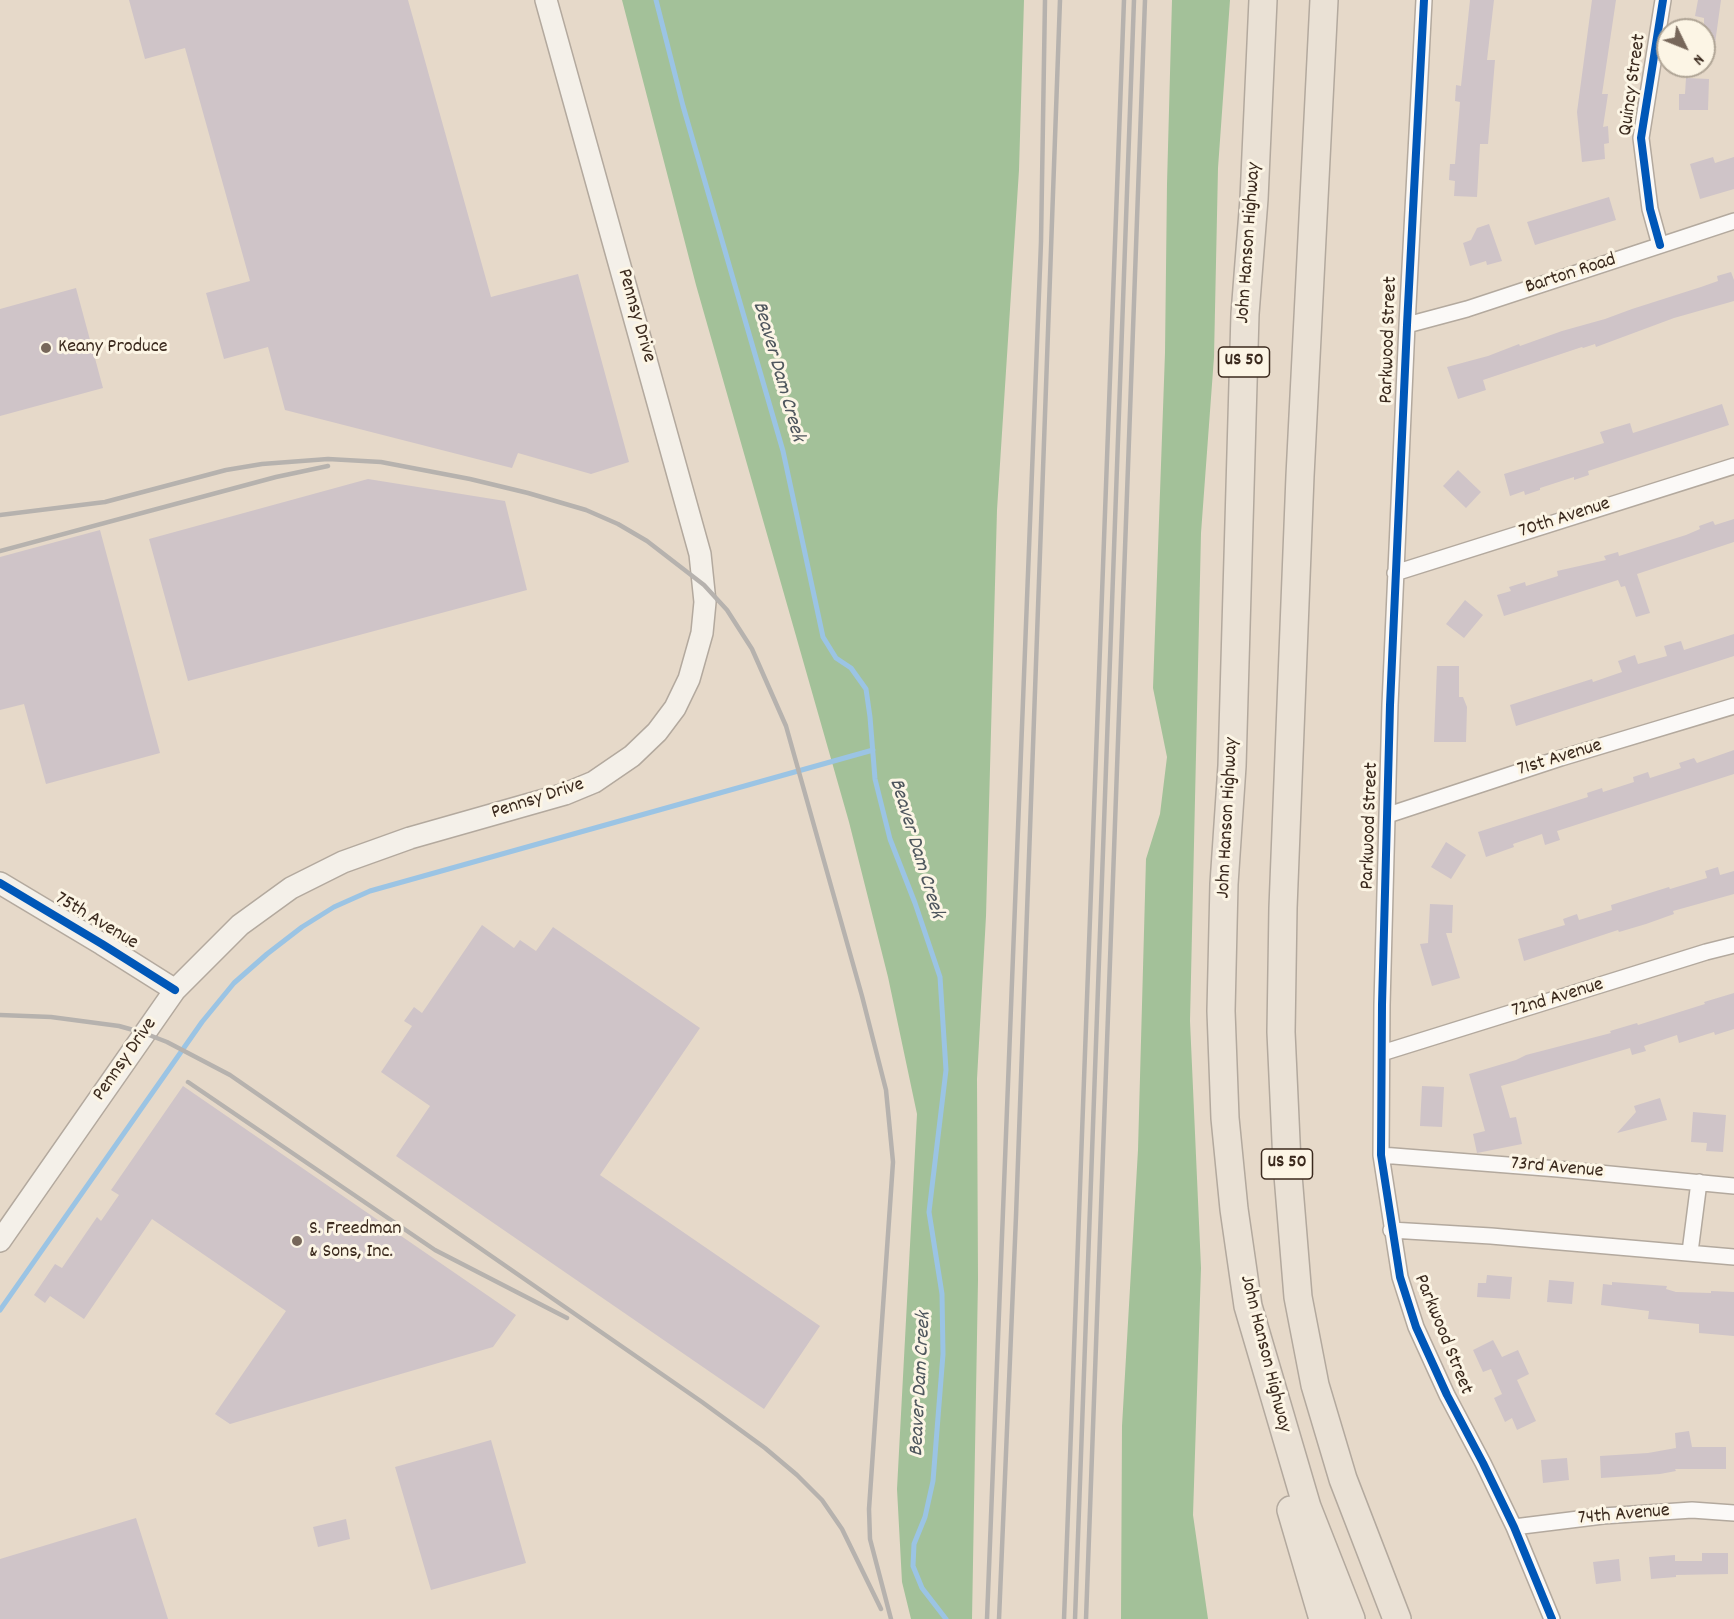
<!DOCTYPE html>
<html>
<head>
<meta charset="utf-8">
<style>
  body { margin:0 }
  #map { position:relative; width:1734px; height:1619px; overflow:hidden; background:#e6d9c9; font-family:Dekko,sans-serif }
  canvas { display:block }
  .north { position:absolute; left:1656px; top:18px; width:60px; height:60px; box-sizing:border-box; background:#fcf5e5; border:2px solid #afa495; border-radius:50%; rotate:133deg; font-size:16px; font-weight:700; line-height:24px; text-align:center; color:#3b2a1e }
  .north::after { content:''; display:block; margin:auto; width:21px; height:27px; background:#77675a; clip-path:polygon(50% 0,100% 100%,50% 72%,0 100%) }
</style>
</head>
<body>
<div id="map">
<canvas width="1734" height="1619"></canvas>
<div class="north">N</div>
</div>
<script>
const c = document.querySelector('canvas').getContext('2d');
c.lineJoin = 'round';
function fillPath(path, color) { c.fillStyle = color; c.fill(path, 'evenodd'); }
const shape = rows => new Path2D(rows.map(r => 'M' + r).join(''));
function trace(path, color, width, dash) { c.strokeStyle = color; c.lineWidth = width; c.lineCap = dash ? 'butt' : 'round'; c.setLineDash(dash || []); c.stroke(path); }
function write(font, color, halo, rows, align = 'center') {
  c.font = font + ' Dekko,sans-serif'; c.lineWidth = 6; c.setLineDash([]); c.textBaseline = 'middle'; c.strokeStyle = halo; c.fillStyle = color; for (const [text, x, y, turn = 0] of rows) {
    c.save(); c.translate(x, y); c.rotate((+turn || 0) * Math.PI / 180); c.textAlign = isNaN(turn) ? turn : align; if (halo) c.strokeText(text, 0, 0); c.fillText(text, 0, 0); c.restore();
  }
}
fillPath(shape([
  [622,0,1024,0,1019,170,997,510,986,916,977,1079,978,1280,972,1619,911,1619,902,1582,897,1489,917,1114,888,977,849,822,696,285],
  [1172,0,1230,0,1218,168,1214,357,1201,533,1190,1021,1201,1268,1193,1515,1208,1619,1121,1619,1122,1426,1138,1150,1146,859,1160,814,1167,757,1153,688,1165,353,1167,184]
]), '#a3c199');
trace(shape([
  [656,0,683,106,783,451,823,637,836,658,851,668,866,689,870,717,875,779,890,839,915,903,940,977,946,1070,929,1212,942,1294,943,1354,933,1481,925,1517,914,1544,913,1566,922,1588,946,1619],
  [0,1310,202,1022,234,983,267,954,302,927,334,907,370,891,873,750]
]), '#9bc4e4', 5);
fillPath(shape([
  [129,0,408,0,491,297,578,274,629,462,591,474,518,453,512,468,285,410,268,347,224,359,206,293,250,281,185,48,145,59],
  [1470,0,1494,0,1487,60,1495,60,1488,144,1480,144,1477,197,1454,196,1455,181,1449,180,1450,164,1455,164,1460,102,1455,101,1456,85,1461,86],
  [1592,0,1616,0,1602,94,1608,94,1603,127,1608,126,1609,143,1604,144,1605,159,1582,162,1577,112],
  [1698,0,1721,0,1713,58,1704,58,1704,18,1695,16],
  [1686,78,1709,79,1708,110,1679,110,1679,94,1685,94],
  [1713,157,1715,163,1734,157,1734,189,1700,199,1690,164],
  [1609,197,1616,220,1535,245,1527,222],
  [1489,224,1502,261,1487,265,1486,261,1470,266,1463,243,1471,240,1477,228],
  [1731,272,1734,280,1734,301,1674,318,1596,347,1595,344,1583,348,1582,347,1483,380,1486,390,1458,399,1447,367,1488,356,1519,344,1520,346,1562,331,1605,319,1632,309,1701,287,1718,281,1717,276],
  [76,288,103,388,0,416,0,309],
  [1722,404,1729,425,1588,471,1589,475,1574,480,1574,477,1540,488,1540,490,1525,495,1524,491,1510,496,1504,474,1604,443,1600,432,1630,423,1633,433],
  [1458,470,1481,492,1466,508,1443,486],
  [368,479,505,501,527,590,188,681,149,539],
  [1734,519,1734,542,1637,574,1650,613,1636,617,1625,586,1621,587,1618,580,1504,616,1497,595,1511,591,1509,587,1525,582,1526,586,1558,576,1557,571,1606,560,1604,556,1618,552,1619,556,1686,535,1700,529,1699,526,1713,521,1715,525],
  [100,530,160,753,46,784,24,704,0,710,0,557],
  [1465,600,1483,615,1464,638,1446,624],
  [1734,634,1734,656,1516,726,1510,705,1592,679,1593,682,1622,672,1618,661,1635,655,1638,664,1667,656,1664,646,1681,641,1684,650],
  [1437,666,1459,666,1459,697,1463,697,1467,707,1466,742,1434,742],
  [1734,750,1734,774,1557,831,1560,840,1545,845,1542,834,1513,844,1514,847,1486,857,1478,832,1588,797,1587,793,1602,788,1603,792,1634,782,1633,777,1648,772,1650,778,1681,768,1679,763,1694,758,1697,763],
  [1446,842,1466,855,1451,879,1431,867],
  [1718,867,1720,875,1734,871,1734,894,1673,911,1674,914,1646,924,1619,932,1618,930,1524,961,1518,939,1565,925,1563,919,1577,914,1579,920,1612,910,1611,905,1669,887,1670,889,1707,878,1705,871],
  [1430,904,1453,905,1452,933,1446,933,1460,978,1432,986,1420,944,1428,943],
  [482,925,514,948,520,940,536,951,553,927,700,1028,600,1175,820,1326,764,1409,396,1156,430,1106,381,1072,412,1026,404,1021,414,1007,422,1013],
  [1734,993,1734,1029,1715,1035,1714,1032,1679,1043,1677,1035,1644,1046,1646,1051,1632,1055,1630,1048,1501,1086,1510,1118,1516,1117,1522,1144,1477,1153,1473,1134,1485,1131,1469,1074,1516,1060,1526,1055,1611,1033,1610,1031,1637,1023,1638,1025,1705,1004,1704,1002],
  [183,1086,516,1315,493,1347,230,1424,215,1414,286,1311,152,1219,84,1319,50,1296,45,1303,34,1295,55,1264,62,1268,97,1217,101,1221,119,1195,111,1190],
  [1422,1086,1444,1087,1442,1127,1420,1126],
  [1660,1098,1667,1120,1617,1133,1636,1112,1634,1106],
  [1693,1112,1726,1115,1723,1152,1706,1151,1707,1143,1691,1142],
  [1487,1275,1512,1277,1510,1299,1477,1297,1478,1283,1486,1283],
  [1549,1280,1574,1282,1572,1304,1547,1302],
  [1612,1282,1667,1286,1666,1289,1676,1292,1711,1293,1711,1291,1734,1292,1734,1336,1699,1333,1699,1324,1648,1319,1649,1311,1601,1305,1603,1284,1612,1285],
  [1493,1340,1502,1357,1518,1350,1529,1374,1517,1380,1536,1421,1517,1430,1512,1418,1505,1422,1494,1398,1502,1394,1491,1369,1483,1372,1473,1350],
  [1689,1431,1692,1447,1726,1447,1726,1469,1675,1469,1676,1471,1660,1474,1601,1478,1600,1456,1648,1453,1676,1448,1675,1433],
  [491,1440,526,1563,431,1590,395,1467],
  [1567,1458,1569,1480,1543,1483,1541,1460],
  [136,1518,168,1619,0,1619,0,1559],
  [346,1519,350,1539,318,1547,313,1527],
  [1702,1553,1728,1553,1728,1574,1676,1575,1676,1577,1651,1579,1649,1557,1675,1555,1675,1561,1702,1561],
  [1619,1559,1621,1581,1596,1584,1593,1562]
]), '#cfc4c8');
const street = shape([
  [1424,0,1407,325,1390,705,1382,1005,1381,1155,1400,1277,1416,1327,1447,1395,1483,1463,1514,1527,1552,1619],
  [1660,245,1650,209,1641,138,1663,0],
  [1407,325,1467,309,1734,221],
  [1395,573,1734,466],
  [1388,815,1561,758,1734,706],
  [1382,1053,1706,952,1734,945],
  [1381,1155,1558,1169,1734,1186],
  [1391,1230,1491,1236,1734,1257],
  [1690,1252,1699,1182],
  [1514,1527,1603,1516,1692,1510,1734,1513]
]);
const secondary = shape([
  [0,883,102,944,175,990],
  [0,1241,175,990,240,925,291,888,343,862,410,838,565,794,594,782,632,756,657,732,675,708,689,679,702,633,705,602,700,554,546,0]
]);
const highway = shape([
  [1263,0,1254,199,1245,314,1232,766,1224,884,1221,1011,1225,1118,1234,1209,1248,1306,1307,1507,1351,1619],
  [1324,0,1300,476,1283,908,1281,1032,1287,1163,1298,1297,1315,1385,1343,1479,1397,1619],
  [1291,1510,1323,1619]
]);
trace(street, '#b3a99e', 18);
trace(secondary, '#b3a99e', 24);
trace(highway, '#b3a99e', 30);
trace(street, '#fbf9f7', 15);
trace(secondary, '#f4f0e9', 21);
trace(highway, '#eae1d5', 27);
trace(shape([
  [0,515,105,502,226,470,262,464,328,459,381,462,470,479,528,493,586,510,618,524,647,541,704,585,727,610,752,649,786,726,862,996,886,1090,893,1162,869,1509,870,1539,891,1619],
  [0,551,276,477,328,466],
  [0,1015,51,1017,119,1026,144,1033,167,1042,230,1075,702,1402,765,1448,797,1475,822,1500,842,1529,881,1609],
  [188,1082,435,1250,567,1318],
  [987,1619,1041,242,1045,0],
  [999,1619,1016,1216,1060,0],
  [1064,1619,1124,0],
  [1075,1619,1134,0],
  [1086,1619,1145,0]
]), '#b6b2ae', 4.5);
trace(shape([
  [1424,0,1407,325,1390,705,1382,1005,1381,1155,1400,1277,1416,1327,1447,1395,1483,1463,1514,1527,1552,1619],
  [1660,245,1650,209,1641,138,1663,0],
  [0,883,102,944,175,990]
]), '#0057b8', 8);
for (const [x, y, r, color] of [
  [46,348,6,"#77675a"],
  [297,1241,6,"#77675a"]
]) { const dot = new Path2D(); dot.arc(x, y, r, 0, 2 * Math.PI); c.fillStyle = color; c.fill(dot); trace(dot, '#fcf5e5', 2); }
for (const [x, y, w] of [
  [1244,362,51],
  [1287,1164,51]
]) { const box = new Path2D(); box.roundRect(x - w / 2, y - 15, w, 30, 4.5); c.fillStyle = '#fcf5e5'; c.fill(box); trace(box, '#3b2a1e', 1.5); }
write('bold 18px', '#3b2a1e', null, [
  ["US 50",1244,362],
  ["US 50",1287,1164]
]);
write('20px', '#3b2a1e', '#fcf5e5', [
  ["Quincy Street",1634,85,-82],
  ["John Hanson Highway",1250,243,-86],
  ["Barton Road",1571,275,-18],
  ["Pennsy Drive",635,316,74],
  ["Parkwood Street",1390,340,-88],
  ["70th Avenue",1565,519,-18],
  ["71st Avenue",1560,759,-17],
  ["Pennsy Drive",538,800,-18],
  ["John Hanson Highway",1229,818,-87],
  ["Parkwood Street",1371,826,-88],
  ["75th Avenue",96,922,31],
  ["72nd Avenue",1558,999,-17],
  ["Pennsy Drive",126,1060,-55],
  ["73rd Avenue",1557,1169,5],
  ["Parkwood Street",1442,1335,68],
  ["John Hanson Highway",1264,1354,76],
  ["74th Avenue",1624,1516,-5]
]);
write('20px', '#3b2a1e', '#fcf5e5', [
  ["Keany Produce",58,348],
  ["S. Freedman",309,1230],
  ["& Sons, Inc.",309,1253]
], 'left');
write('italic 21px', '#4e565d', '#fcf5e5', [
  ["Beaver Dam Creek",777,372,74],
  ["Beaver Dam Creek",915,849,73],
  ["Beaver Dam Creek",922,1384,-87]
]);
</script>
</body>
</html>
